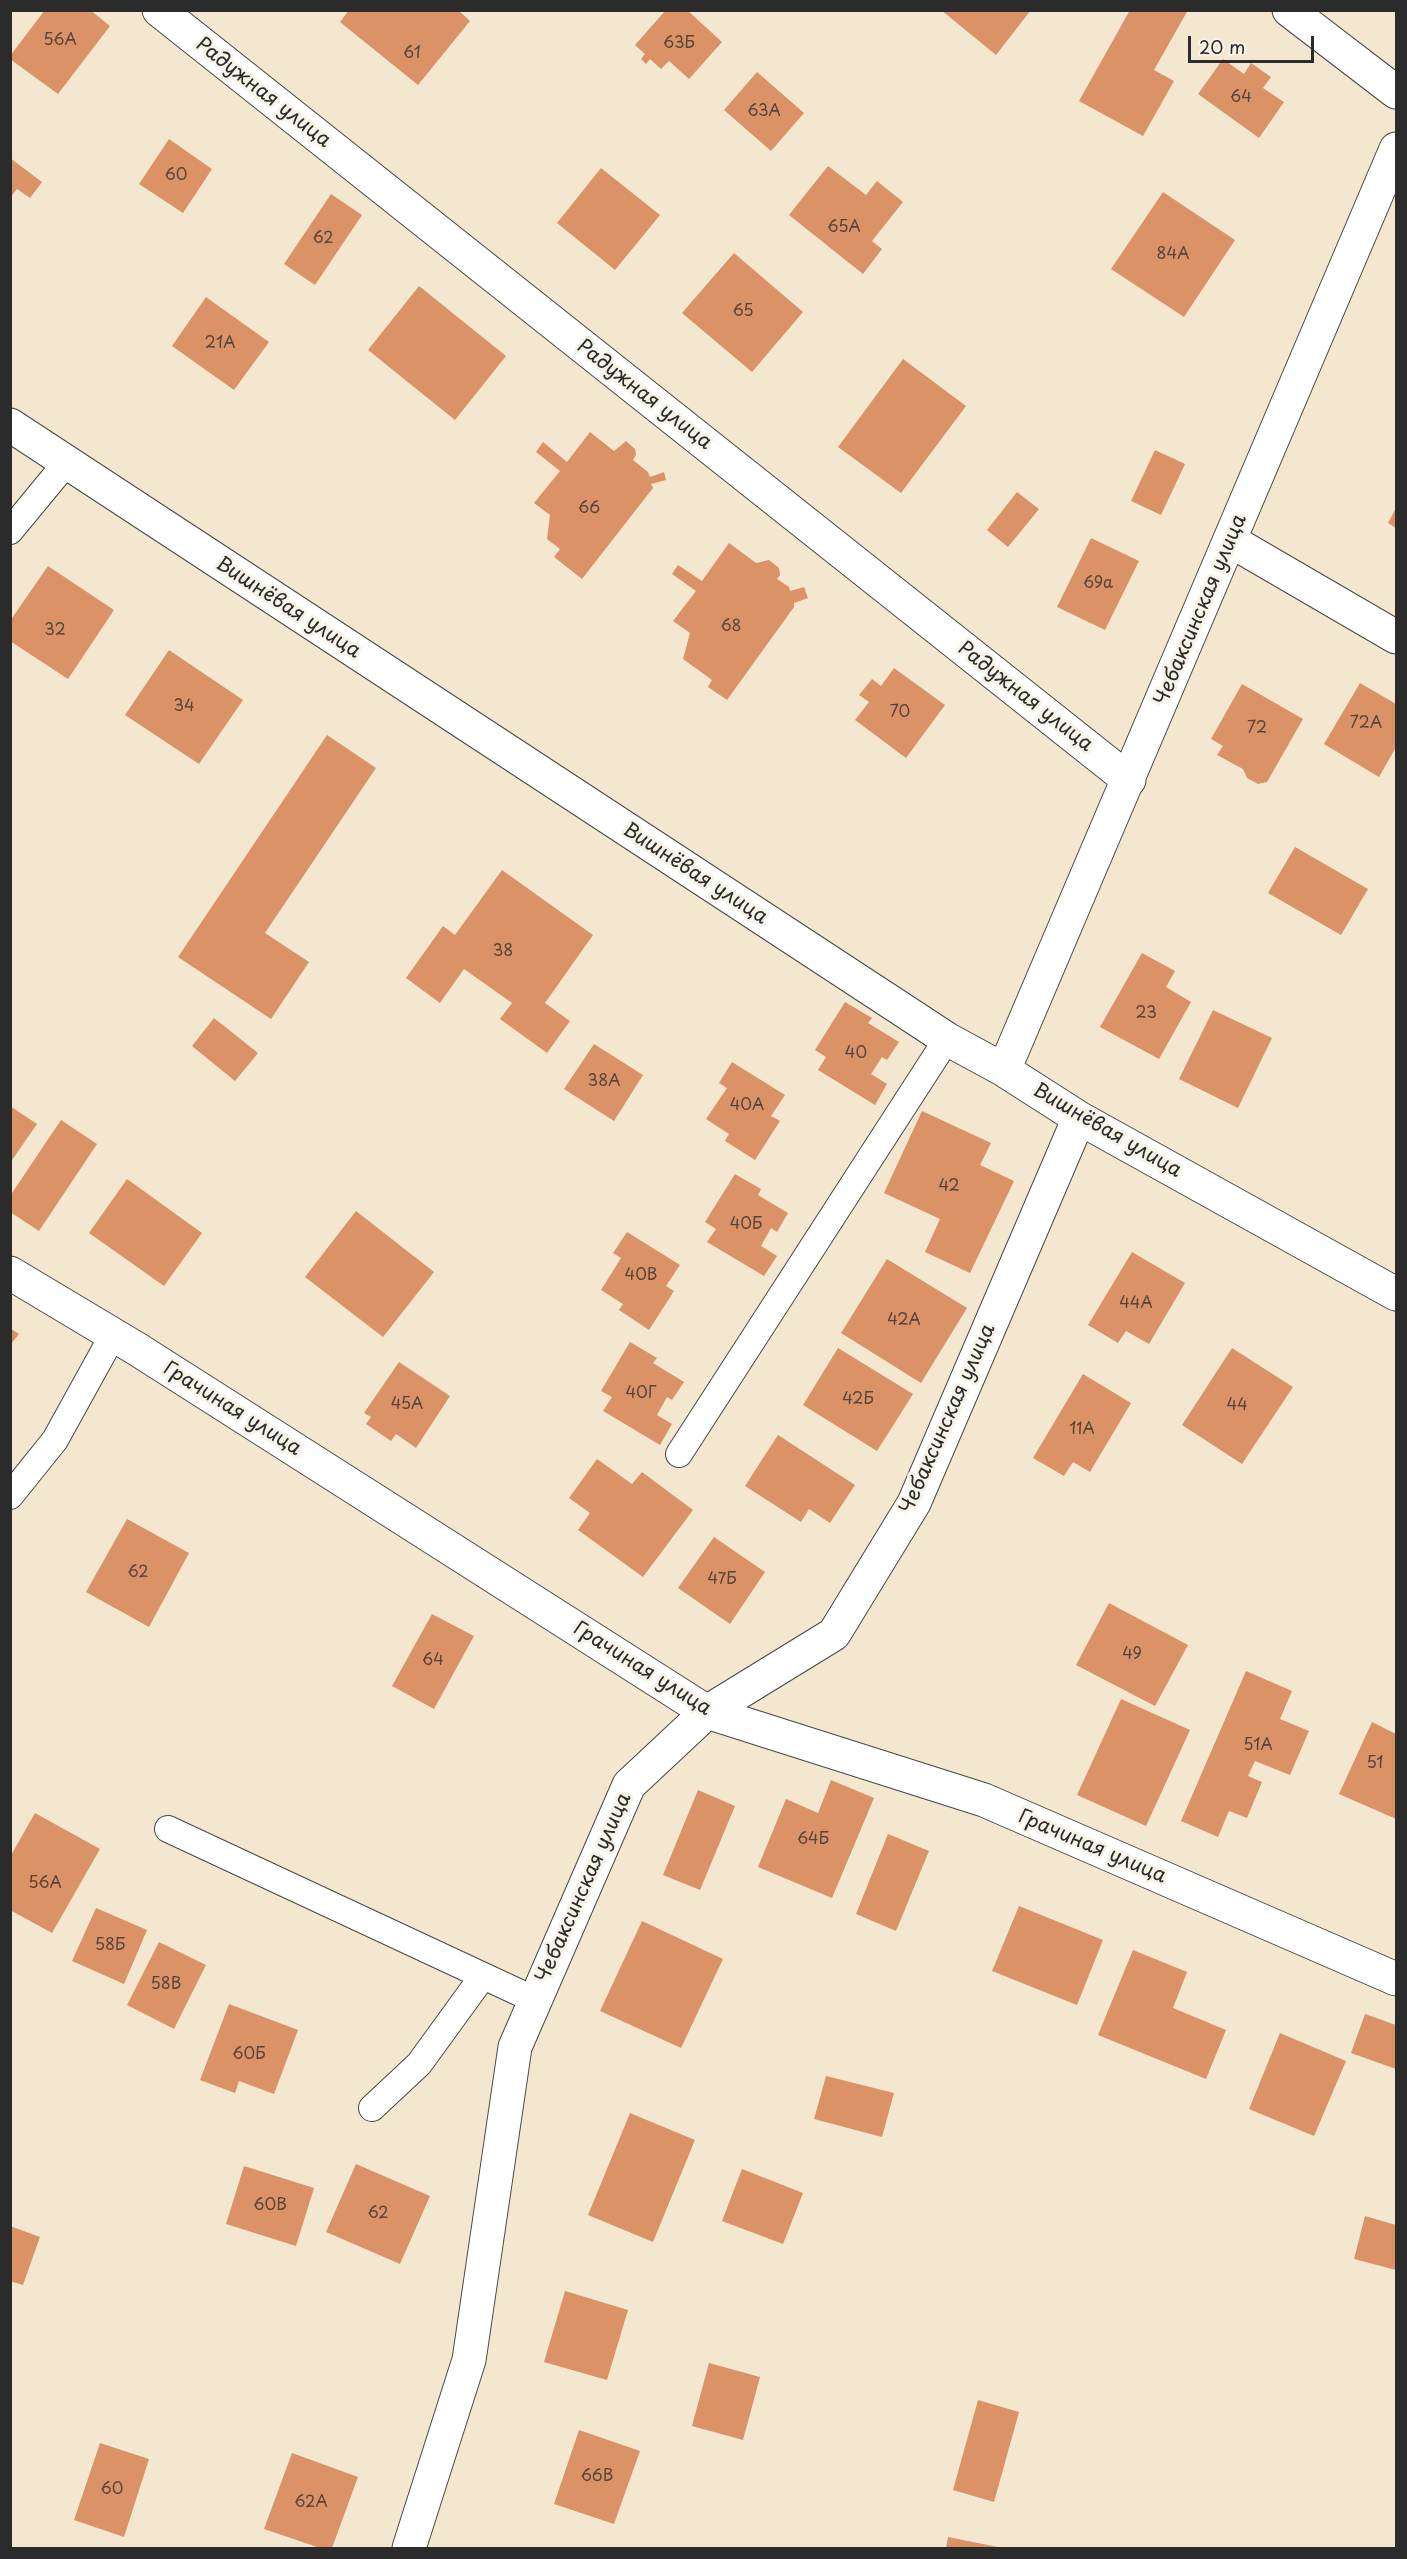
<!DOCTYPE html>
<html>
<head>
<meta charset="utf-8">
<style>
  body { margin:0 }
  #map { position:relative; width:1407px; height:2559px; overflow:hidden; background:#f3e7d0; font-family:"Playpen Sans",sans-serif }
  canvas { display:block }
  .frame { position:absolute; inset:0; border:12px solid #2b2b2b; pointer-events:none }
  .scale { position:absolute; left:1188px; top:36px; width:126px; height:27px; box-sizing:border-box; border:3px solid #2b2b2b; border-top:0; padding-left:8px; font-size:18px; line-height:21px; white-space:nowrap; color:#2b2b2b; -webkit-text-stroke:4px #f7f3e8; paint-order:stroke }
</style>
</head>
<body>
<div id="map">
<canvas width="1407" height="2559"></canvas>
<div class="frame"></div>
<div class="scale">20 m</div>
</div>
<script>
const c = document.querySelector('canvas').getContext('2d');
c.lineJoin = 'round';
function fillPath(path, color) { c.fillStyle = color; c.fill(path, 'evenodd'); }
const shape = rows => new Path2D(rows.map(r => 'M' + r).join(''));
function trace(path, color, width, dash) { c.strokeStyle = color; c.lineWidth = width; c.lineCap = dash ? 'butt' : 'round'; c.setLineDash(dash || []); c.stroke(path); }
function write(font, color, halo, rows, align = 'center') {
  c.font = font + ' "Playpen Sans",sans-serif'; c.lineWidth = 6; c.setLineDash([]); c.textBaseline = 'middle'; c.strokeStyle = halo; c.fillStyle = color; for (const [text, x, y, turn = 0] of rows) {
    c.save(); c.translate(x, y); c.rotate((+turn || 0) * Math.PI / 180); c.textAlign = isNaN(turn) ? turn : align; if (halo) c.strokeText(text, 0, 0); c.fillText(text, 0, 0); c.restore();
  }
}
fillPath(shape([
  [45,10,90,10,110,26,58,94,10,59,10,56],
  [349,10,458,10,470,21,418,85,340,22],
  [666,10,687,10,722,42,689,79,669,61,661,69,650,59,646,64,641,59,645,54,635,45],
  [941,10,1031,10,996,55],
  [1130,10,1188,10,1154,70,1174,81,1143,136,1079,101],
  [1223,59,1244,74,1251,63,1271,77,1263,88,1284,102,1259,138,1198,94],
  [757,72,804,113,771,151,724,110],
  [169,139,212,169,183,213,139,184],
  [10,158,42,182,30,198,17,189,10,198],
  [828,166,866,195,877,181,903,202,872,241,882,249,863,274,789,215],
  [601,168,660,215,615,270,557,223],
  [1163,192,1235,240,1184,317,1111,269],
  [331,194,362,215,315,285,284,264],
  [734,253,803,312,752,372,682,313],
  [419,286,506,356,455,420,368,350],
  [206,297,269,342,234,390,172,346],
  [903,359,966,406,901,493,838,447],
  [590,432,614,451,626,441,635,449,636,455,633,460,648,472,650,477,664,472,666,480,651,484,653,488,582,579,554,557,560,549,547,539,550,515,534,503,560,471,536,452,543,442,567,462],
  [1155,450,1185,464,1161,515,1131,501],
  [1017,492,1039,509,1008,547,987,530],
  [1396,508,1396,528,1388,523],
  [1091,538,1139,561,1105,630,1057,607],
  [729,543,756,563,769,560,779,568,780,575,777,579,789,587,790,591,804,587,808,598,794,603,794,607,727,700,708,687,712,680,683,659,690,633,673,621,696,591,672,574,678,565,702,581],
  [48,566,114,610,68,679,10,641,10,621],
  [169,650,243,700,199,764,125,715],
  [894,668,945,705,906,758,855,720,869,702,859,695,872,679,881,686],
  [1360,683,1396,704,1396,747,1379,777,1324,744],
  [1242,684,1303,719,1267,782,1258,784,1247,778,1243,769,1217,755,1223,746,1211,739],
  [327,735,376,768,265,933,309,962,271,1019,178,957],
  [1295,847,1368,889,1341,935,1268,893],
  [502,870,593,935,545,1003,570,1021,547,1053,500,1019,512,1003,464,969,440,1003,406,978,443,926,455,935],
  [1142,953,1175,971,1166,987,1191,1002,1159,1059,1100,1027],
  [845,1002,872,1018,868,1023,899,1042,887,1060,882,1057,871,1074,887,1084,875,1105,818,1070,826,1057,815,1050],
  [1213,1010,1272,1038,1238,1108,1179,1079],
  [214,1018,258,1053,235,1081,192,1046],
  [594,1044,643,1075,614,1121,564,1089],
  [732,1062,785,1095,771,1116,780,1121,755,1160,725,1141,729,1134,706,1119,727,1088,719,1083],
  [10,1106,37,1124,10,1163],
  [922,1111,991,1143,980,1165,1014,1181,970,1273,925,1252,940,1219,884,1193],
  [61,1120,97,1144,39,1231,10,1212,10,1196],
  [735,1174,761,1189,758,1195,788,1213,777,1232,771,1228,761,1246,777,1256,764,1276,707,1242,716,1229,705,1222],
  [127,1179,202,1233,164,1286,89,1233],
  [356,1211,434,1272,383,1337,305,1277],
  [627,1232,680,1265,666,1286,674,1291,649,1330,619,1310,623,1304,601,1290,621,1258,613,1253],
  [1132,1252,1185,1283,1149,1344,1126,1331,1118,1343,1088,1325],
  [887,1259,967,1308,921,1383,841,1333],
  [10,1328,19,1334,10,1345],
  [630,1342,657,1358,653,1363,684,1382,672,1400,667,1397,657,1415,672,1424,660,1445,603,1411,612,1397,601,1391],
  [838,1348,913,1394,877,1451,803,1405],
  [1232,1348,1293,1387,1242,1464,1182,1425],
  [399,1362,450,1396,416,1448,396,1434,391,1441,366,1424,371,1417,364,1413],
  [1083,1374,1131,1403,1090,1472,1073,1462,1064,1476,1033,1458],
  [778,1435,855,1485,830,1523,809,1509,801,1522,745,1486],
  [597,1459,632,1484,642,1472,693,1510,643,1577,578,1530,590,1513,569,1498],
  [127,1519,189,1553,149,1627,86,1592],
  [714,1537,765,1572,730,1624,678,1588],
  [1109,1603,1188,1645,1155,1706,1076,1665],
  [432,1614,474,1636,434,1709,392,1686],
  [1246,1671,1292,1691,1280,1719,1309,1731,1290,1775,1255,1761,1248,1776,1262,1782,1247,1818,1229,1811,1218,1837,1181,1821],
  [1121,1699,1190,1730,1146,1826,1077,1795],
  [1372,1722,1396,1734,1396,1819,1339,1794],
  [831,1780,874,1798,832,1898,758,1867,786,1799,818,1813],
  [698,1790,735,1806,700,1890,663,1875],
  [35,1813,100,1849,52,1933,10,1910,10,1857],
  [888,1834,929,1851,896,1931,856,1914],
  [1019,1906,1103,1940,1077,2005,992,1971],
  [96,1908,147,1930,124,1984,72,1961],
  [642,1921,723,1959,681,2048,600,2011],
  [159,1942,206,1965,174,2029,127,2005],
  [1133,1950,1187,1972,1173,2008,1226,2030,1206,2079,1098,2035],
  [229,2004,298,2030,274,2094,239,2081,235,2093,200,2080],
  [1365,2014,1396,2025,1396,2069,1351,2053],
  [1280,2033,1346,2061,1314,2136,1249,2109],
  [826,2076,894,2093,882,2137,814,2119],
  [630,2113,695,2140,653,2242,588,2215],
  [356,2164,430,2196,400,2264,326,2232],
  [244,2166,314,2188,296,2246,226,2224],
  [742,2169,803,2193,783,2244,722,2221],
  [1365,2216,1396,2225,1396,2270,1354,2259],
  [10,2226,40,2237,23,2285,10,2281],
  [565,2291,628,2310,607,2380,544,2362],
  [709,2363,760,2377,743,2440,692,2426],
  [978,2400,1019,2412,994,2502,953,2490],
  [579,2430,640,2451,614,2524,554,2504],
  [100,2443,149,2459,124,2537,74,2520],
  [292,2453,358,2477,332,2548,320,2548,264,2529],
  [948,2537,998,2547,998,2548,946,2548]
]), '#db9267');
const service = shape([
  [10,531,67,462],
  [679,1454,947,1039],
  [10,1496,55,1440,113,1335],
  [168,1829,535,2000],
  [372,2108,419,2064,483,1976]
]);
const minor = shape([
  [159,10,1129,780],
  [1289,10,1396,92],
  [10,425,947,1039,1004,1070,1079,1118,1396,1294],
  [1231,541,1396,637],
  [1004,1070,1396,149],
  [10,1273,137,1349,707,1712,984,1800,1396,1979],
  [409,2548,469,2360,515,2047,629,1785,707,1712,834,1634,914,1503,1079,1118]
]);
trace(service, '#494744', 28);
trace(minor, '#494744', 35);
trace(service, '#fff', 26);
trace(minor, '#fff', 33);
write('16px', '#57453a', null, [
  ["56А",60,41],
  ["63Б",679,44],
  ["61",412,54],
  ["64",1241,98],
  ["63А",764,112],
  ["60",176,176],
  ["65А",844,228],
  ["62",323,239],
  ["84А",1173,255],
  ["65",743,312],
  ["21А",220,344],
  ["66",589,509],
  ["69а",1098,584],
  ["68",731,627],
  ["32",55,631],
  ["34",184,707],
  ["70",900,713],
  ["72А",1366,724],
  ["72",1257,729],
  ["38",503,952],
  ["23",1146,1014],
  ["40",856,1054],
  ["38А",604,1082],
  ["40А",747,1106],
  ["42",949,1187],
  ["40Б",746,1225],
  ["40В",641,1276],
  ["44А",1136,1304],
  ["42А",904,1321],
  ["40Г",641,1394],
  ["42Б",858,1400],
  ["45А",407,1405],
  ["44",1237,1406],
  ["11А",1082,1430],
  ["62",138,1573],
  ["47Б",722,1580],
  ["49",1132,1655],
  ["64",433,1661],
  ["51А",1258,1746],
  ["51",1375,1764],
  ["64Б",813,1840],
  ["56А",45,1884],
  ["58Б",110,1946],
  ["58В",166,1985],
  ["60Б",249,2055],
  ["60В",270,2206],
  ["62",378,2214],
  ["66В",597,2477],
  ["60",112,2490],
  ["62А",311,2503]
]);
write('20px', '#2b2b2b', '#f7f3e8', [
  ["Радужная улица",263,93,38],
  ["Радужная улица",644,395,38],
  ["Вишнёвая улица",288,608,33],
  ["Чебаксинская улица",1201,610,-67],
  ["Радужная улица",1025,697,38],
  ["Вишнёвая улица",695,874,33],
  ["Вишнёвая улица",1107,1131,30],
  ["Грачиная улица",232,1409,32],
  ["Чебаксинская улица",948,1419,-66],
  ["Грачиная улица",642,1669,32],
  ["Грачиная улица",1092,1847,23],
  ["Чебаксинская улица",584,1888,-66]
]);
</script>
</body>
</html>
